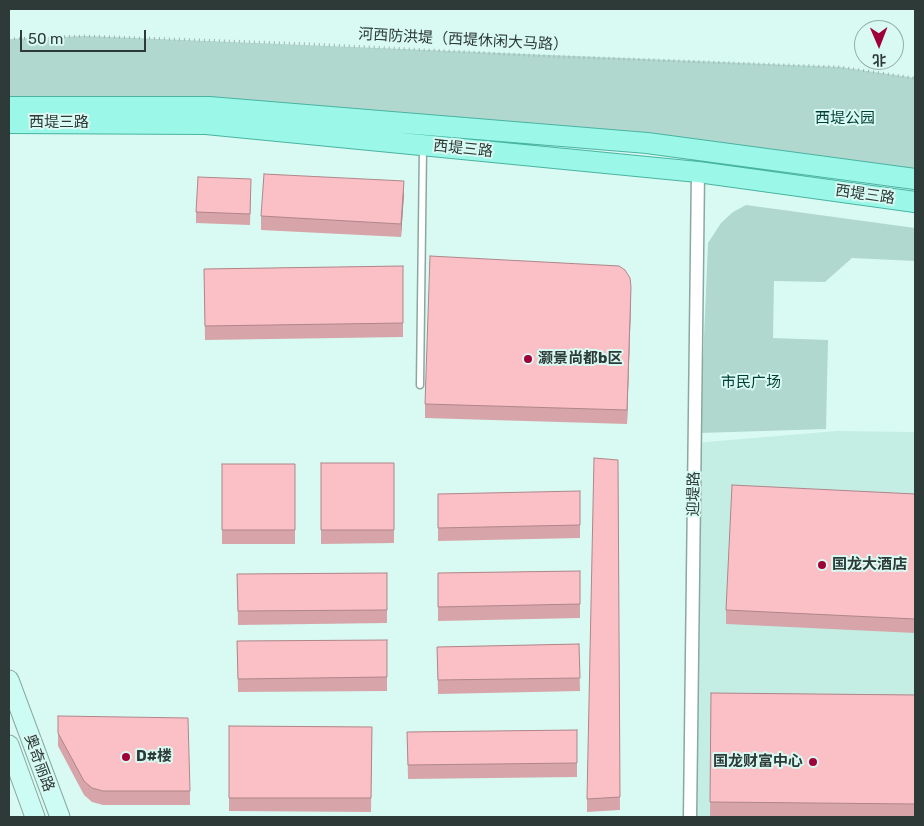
<!DOCTYPE html>
<html>
<head>
<meta charset="utf-8">
<style>
  body { margin:0 }
  #map { position:relative; width:924px; height:826px; overflow:hidden; background:#d9faf2; font-family:Rubik,"Noto Sans SC",sans-serif }
  canvas { display:block }
  .frame { position:absolute; inset:0; border:10px solid #2d3a37; pointer-events:none }
  .north { position:absolute; left:854px; top:20px; width:50px; height:50px; box-sizing:border-box; background:#d9faf2; border:1px solid #94ada7; border-radius:50%; rotate:179deg; font-size:14px; font-weight:700; line-height:20px; text-align:center; color:#2d3a37 }
  .north::after { content:''; display:block; margin:auto; width:18px; height:22px; background:#a00039; clip-path:polygon(50% 0,100% 100%,50% 72%,0 100%) }
  .scale { position:absolute; left:20px; top:30px; width:126px; height:22px; box-sizing:border-box; border:2px solid #2d3a37; border-top:0; padding-left:6px; font-size:15px; line-height:18px; white-space:nowrap; color:#2d3a37; -webkit-text-stroke:4px #d9faf2; paint-order:stroke }
</style>
</head>
<body>
<div id="map">
<canvas width="924" height="826"></canvas>
<div class="frame"></div>
<div class="north">北</div>
<div class="scale">50 m</div>
</div>
<script>
const c = document.querySelector('canvas').getContext('2d');
c.lineJoin = 'round';
function fillPath(path, color) { c.fillStyle = color; c.fill(path, 'evenodd'); }
const shape = rows => new Path2D(rows.map(r => 'M' + r).join(''));
function trace(path, color, width, dash) { c.strokeStyle = color; c.lineWidth = width; c.lineCap = dash ? 'butt' : 'round'; c.setLineDash(dash || []); c.stroke(path); }
function write(font, color, halo, rows, align = 'center') {
  c.font = font + ' Rubik,"Noto Sans SC",sans-serif'; c.lineWidth = 4; c.setLineDash([]); c.textBaseline = 'middle'; c.strokeStyle = halo; c.fillStyle = color; for (const [text, x, y, turn = 0] of rows) {
    c.save(); c.translate(x, y); c.rotate((+turn || 0) * Math.PI / 180); c.textAlign = isNaN(turn) ? turn : align; if (halo) c.strokeText(text, 0, 0); c.fillText(text, 0, 0); c.restore();
  }
}
fillPath(shape([
  [837,431,915,432,915,817,690,817,694,443]
]), '#c4eee4');
fillPath(shape([
  [85,36,840,67,915,78,915,179,647,143,9,107,9,39],
  [746,205,915,228,915,261,852,258,825,282,774,281,773,338,828,340,826,429,700,433,708,243,721,223,733,212]
]), '#b1d8cf');
const service = shape([
  [420,385,423,148]
]);
const minor = shape([
  [690,817,698,172]
]);
const secondary = shape([
  [9,680,60,817],
  [9,745,35,817]
]);
const primary = shape([
  [9,107,209,107,647,143,915,179],
  [9,123,206,124,698,172,915,202]
]);
trace(service, '#89a8a1', 9);
trace(minor, '#89a8a1', 15);
trace(secondary, '#89a8a1', 21);
trace(primary, '#49b3a1', 22);
trace(shape([
  [9,39,85,36,311,44,546,56,840,67,915,78]
]), '#9bb4ae', 3, [1, 4]);
trace(service, '#fff', 6);
trace(minor, '#fff', 12);
trace(secondary, '#cdfcf4', 19);
trace(primary, '#9bf8e9', 20);
fillPath(shape([
  [251,189,250,225,196,223,196,212],
  [404,194,401,237,261,230,261,216],
  [403,266,403,337,205,340,204,269],
  [631,301,627,424,425,418,425,404],
  [618,460,620,810,587,812,587,799],
  [321,463,394,463,394,543,321,544],
  [222,464,295,464,295,544,222,544],
  [438,494,580,525,580,538,438,541],
  [915,494,915,633,726,624,726,610],
  [580,571,580,618,438,621,438,573],
  [387,573,387,623,238,625,237,574],
  [387,640,387,691,238,692,237,641],
  [579,644,580,691,438,694,437,647],
  [711,693,915,695,915,817,710,816],
  [58,716,190,791,190,805,103,805,92,802,84,795,58,746],
  [229,726,372,727,371,812,229,811],
  [577,730,577,777,408,779,407,732]
]), '#d7a5a9');
fillPath(shape([
  [404,181,404,194,401,237,401,224],
  [631,287,631,301,627,424,627,410]
]), '#af868a');
const building = shape([
  [264,174,404,181,401,224,261,216,264,174],
  [198,177,251,179,250,214,196,212,198,177],
  [430,256,619,266,625,270,630,278,631,287,627,410,425,404,430,256],
  [403,266,403,323,205,326,204,269,403,266],
  [594,458,618,460,620,797,587,799,594,458],
  [321,463,394,463,394,530,321,530,321,463],
  [222,464,295,464,295,530,222,530,222,464],
  [732,485,915,494,915,619,726,610,732,485],
  [580,491,580,525,438,528,438,494,580,491],
  [580,571,580,604,438,607,438,573,580,571],
  [387,573,387,610,238,611,237,574,387,573],
  [387,640,387,677,238,679,237,641,387,640],
  [579,644,580,678,438,680,437,647,579,644],
  [711,693,915,695,915,804,710,802,711,693],
  [58,716,188,718,190,791,103,791,92,788,84,781,58,733,58,716],
  [229,726,372,727,371,798,229,798,229,726],
  [577,730,577,763,408,765,407,732,577,730]
]);
fillPath(building, '#fac0c5');
trace(building, '#af868a', 1);
for (const [x, y, r, color] of [
  [528,359,5,"#a00039"],
  [822,565,5,"#a00039"],
  [126,757,5,"#a00039"],
  [813,762,5,"#a00039"]
]) { const dot = new Path2D(); dot.arc(x, y, r, 0, 2 * Math.PI); c.fillStyle = color; c.fill(dot); trace(dot, '#d9faf2', 2); }
write('15px', '#2d3a37', '#d9faf2', [
  ["河西防洪堤（西堤休闲大马路）",463,40,3],
  ["西堤三路",59,123],
  ["西堤三路",463,149,6],
  ["西堤三路",865,195,8],
  ["迎堤路",694,494,-89],
  ["奥奇丽路",39,763,70]
]);
write('15px', '#003d34', '#d9faf2', [
  ["西堤公园",845,119],
  ["市民广场",751,383]
]);
write('bold 15px', '#2d3a37', '#d9faf2', [
  ["灏景尚都b区",538,359],
  ["国龙大酒店",832,565],
  ["D#楼",136,757],
  ["国龙财富中心",803,762,"right"]
], 'left');
</script>
</body>
</html>
